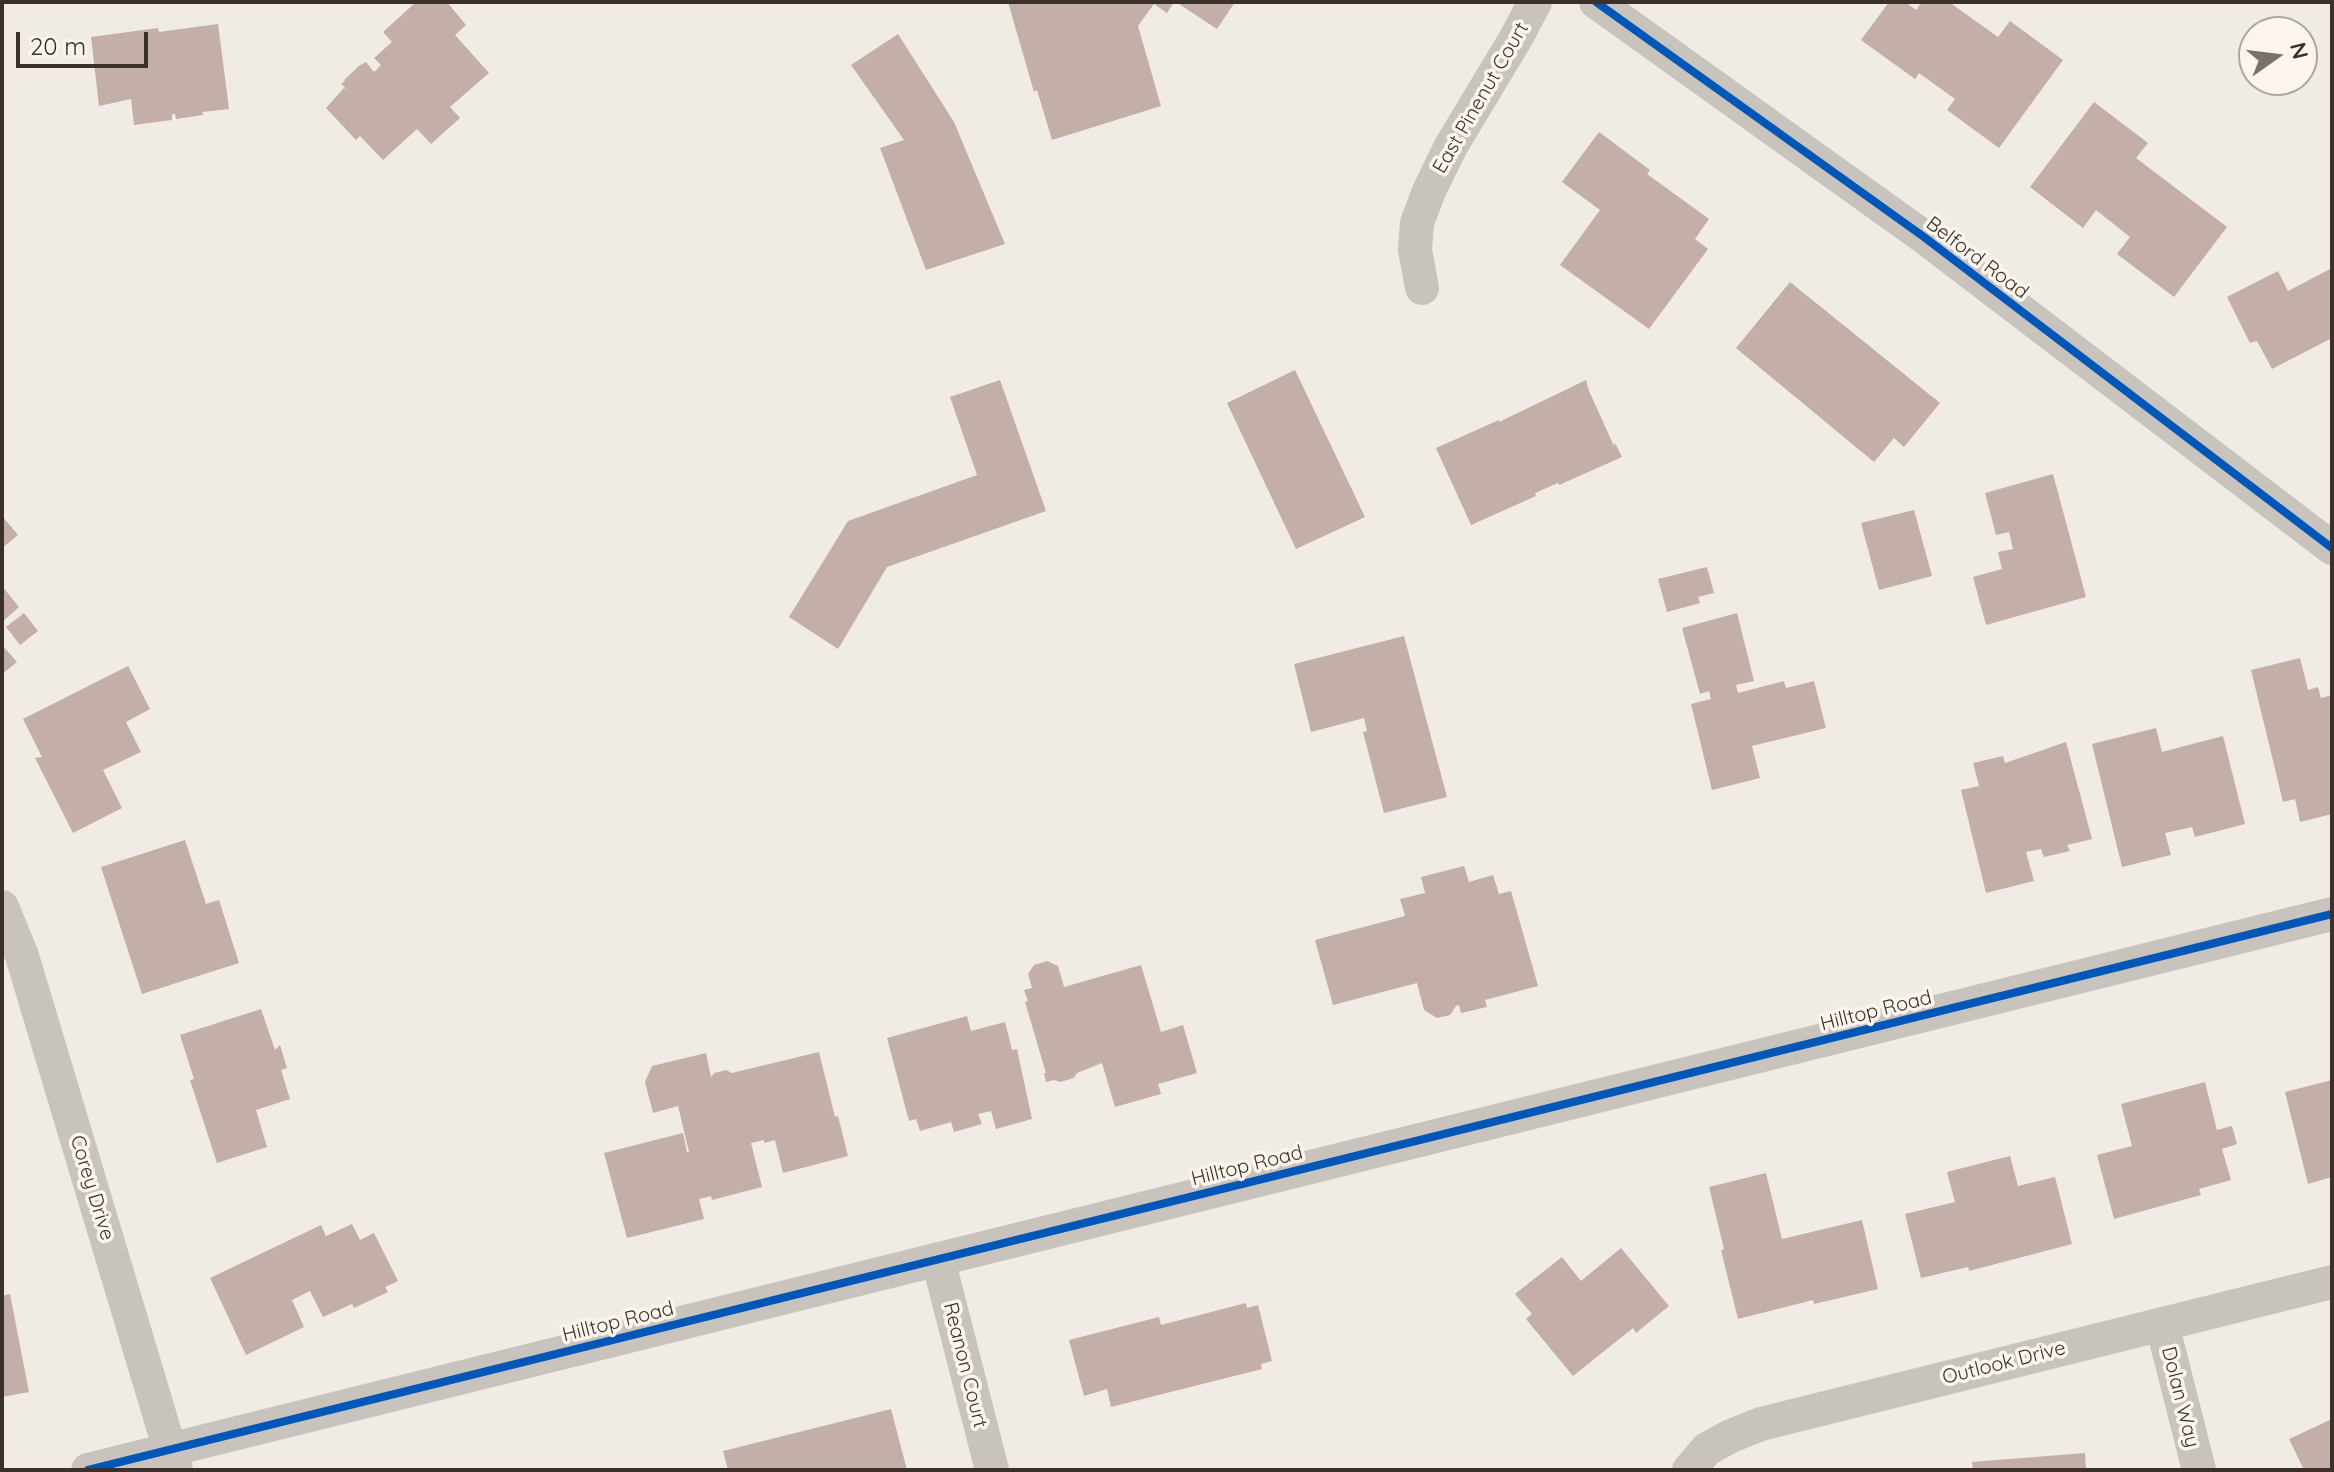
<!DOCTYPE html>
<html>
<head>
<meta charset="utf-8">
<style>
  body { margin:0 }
  #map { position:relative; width:2334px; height:1472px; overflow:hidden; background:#f0ebe5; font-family:Quicksand,sans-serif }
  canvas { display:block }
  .frame { position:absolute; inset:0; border:4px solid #3b302b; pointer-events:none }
  .north { position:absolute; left:2238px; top:16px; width:80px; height:80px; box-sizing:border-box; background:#fbf5ee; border:2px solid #aea6a0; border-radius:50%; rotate:76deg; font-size:22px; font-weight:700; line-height:32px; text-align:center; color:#3b302b }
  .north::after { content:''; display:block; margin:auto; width:28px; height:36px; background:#7a716c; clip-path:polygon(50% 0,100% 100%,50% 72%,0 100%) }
  .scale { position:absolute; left:16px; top:32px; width:132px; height:36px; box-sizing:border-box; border:4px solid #3b302b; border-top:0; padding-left:10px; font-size:24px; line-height:28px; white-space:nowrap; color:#3b302b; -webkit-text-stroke:6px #fbf5ee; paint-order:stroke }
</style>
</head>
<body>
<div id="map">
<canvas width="2334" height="1472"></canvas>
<div class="frame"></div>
<div class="north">N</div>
<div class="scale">20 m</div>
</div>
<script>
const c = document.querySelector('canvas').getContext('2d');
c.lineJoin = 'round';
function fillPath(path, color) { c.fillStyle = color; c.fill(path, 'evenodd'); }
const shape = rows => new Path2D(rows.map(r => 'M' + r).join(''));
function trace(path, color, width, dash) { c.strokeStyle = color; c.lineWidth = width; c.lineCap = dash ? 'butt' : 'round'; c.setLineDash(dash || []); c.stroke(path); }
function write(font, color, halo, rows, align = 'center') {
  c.font = font + ' Quicksand,sans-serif'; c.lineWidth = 7; c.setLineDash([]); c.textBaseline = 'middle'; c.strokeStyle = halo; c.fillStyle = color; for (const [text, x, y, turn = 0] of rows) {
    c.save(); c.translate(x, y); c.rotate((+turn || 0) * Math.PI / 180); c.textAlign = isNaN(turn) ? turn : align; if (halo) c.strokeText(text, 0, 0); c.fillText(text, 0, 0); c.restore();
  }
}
fillPath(shape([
  [416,2,447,2,466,25,455,35,489,73,450,107,460,118,431,144,417,129,383,160,360,136,356,140,326,108,344,88,348,92,341,83,345,82,344,80,359,66,366,62,374,72,381,65,374,58,392,42,383,32],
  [1008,2,1174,2,1167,13,1154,4,1138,26,1161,106,1052,140,1037,90,1034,92],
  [1176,2,1235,2,1217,29],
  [1889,2,1905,2,1916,10,1922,2,1949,2,1998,37,2010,21,2063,60,1999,148,1947,110,1955,99,1919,73,1915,79,1861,40],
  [218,24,229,109,202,112,203,115,176,119,175,114,172,114,172,120,134,125,131,99,99,106,91,37,158,28,159,32],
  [898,34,954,122,1005,244,926,270,880,148,904,140,851,65],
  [2094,102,2148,143,2136,158,2227,227,2174,297,2117,254,2130,237,2096,210,2083,228,2030,187],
  [1599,132,1650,170,1647,174,1709,219,1695,239,1708,249,1649,329,1560,265,1600,210,1562,182],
  [2332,268,2332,338,2272,369,2257,341,2250,343,2227,297,2278,271,2288,291],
  [1790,282,1940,403,1904,447,1894,438,1874,462,1736,348],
  [1295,370,1365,517,1296,549,1227,403],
  [1000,380,1046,511,887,567,838,649,789,617,848,521,977,475,950,397],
  [1586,380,1589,391,1614,446,1615,443,1622,457,1559,485,1558,483,1535,493,1536,496,1471,525,1436,448,1499,420,1499,422],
  [2053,474,2086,597,1986,625,1973,577,2002,569,1998,552,2013,549,2009,532,1996,535,1985,493],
  [1914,510,1932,576,1879,590,1861,523],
  [2,516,18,535,2,548],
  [1707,567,1714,593,1698,597,1700,603,1667,612,1658,579],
  [2,586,19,607,2,622],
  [24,613,38,631,20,645,6,627],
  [1737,613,1754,681,1736,685,1738,693,1784,681,1786,688,1814,681,1826,728,1752,746,1760,778,1712,790,1691,704,1711,699,1709,691,1700,694,1682,628],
  [1404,636,1447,797,1384,813,1363,732,1367,731,1364,718,1311,732,1294,664],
  [2,645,17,662,2,674],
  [2300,658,2308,690,2318,687,2321,698,2332,695,2332,814,2300,822,2295,799,2283,802,2251,670],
  [128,666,150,709,126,722,141,752,103,770,122,808,73,833,35,758,42,757,23,719],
  [2156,728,2162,752,2223,736,2245,824,2195,837,2192,827,2165,833,2171,855,2122,867,2092,744],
  [2066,742,2092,839,2067,845,2070,851,2044,857,2041,849,2026,852,2034,881,1986,893,1961,790,1979,786,1973,763,2003,756,2005,763],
  [185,840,206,904,219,900,239,963,142,994,101,867],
  [1464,866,1469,882,1493,875,1499,894,1511,891,1538,986,1485,1000,1487,1007,1461,1013,1459,1005,1456,1006,1450,1015,1437,1018,1424,1010,1417,983,1333,1005,1315,940,1405,916,1400,899,1425,893,1421,877],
  [1047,961,1058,966,1064,987,1141,965,1161,1032,1183,1025,1197,1073,1158,1084,1161,1094,1115,1107,1102,1063,1077,1073,1074,1078,1060,1082,1054,1080,1046,1082,1044,1073,1046,1073,1025,1002,1028,1001,1024,990,1032,988,1028,974,1034,965],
  [261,1009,275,1050,280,1045,287,1068,281,1070,290,1099,256,1110,267,1147,217,1163,190,1080,194,1079,180,1035],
  [967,1016,971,1031,1005,1022,1012,1050,1017,1049,1032,1119,996,1129,991,1111,978,1114,982,1124,954,1132,951,1122,920,1131,916,1119,909,1121,887,1038],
  [819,1052,835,1117,838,1116,848,1156,783,1173,775,1140,764,1143,764,1140,751,1143,762,1187,712,1200,711,1196,699,1199,704,1219,627,1238,604,1153,683,1133,687,1152,689,1152,678,1106,653,1113,645,1082,652,1066,706,1053,711,1077,714,1073,726,1070,732,1073],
  [2332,1080,2332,1177,2308,1184,2285,1092],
  [2205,1082,2217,1130,2232,1126,2237,1144,2222,1149,2231,1180,2199,1189,2201,1195,2114,1219,2097,1155,2132,1146,2121,1104],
  [2010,1156,2018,1186,2055,1177,2072,1244,1969,1271,1968,1267,1921,1278,1905,1214,1955,1202,1947,1172],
  [1766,1173,1782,1239,1862,1220,1878,1289,1814,1304,1813,1300,1738,1319,1721,1250,1724,1249,1709,1187],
  [352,1224,360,1240,374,1233,398,1281,385,1287,388,1292,354,1308,352,1304,323,1317,310,1291,292,1300,304,1327,246,1355,210,1278,321,1225,326,1236],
  [1621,1248,1669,1306,1636,1333,1633,1328,1573,1376,1526,1319,1532,1314,1515,1294,1562,1257,1581,1281],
  [10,1294,29,1392,2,1397,2,1296],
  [1246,1303,1247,1308,1258,1305,1272,1361,1261,1364,1262,1369,1111,1407,1107,1389,1084,1396,1069,1340,1159,1317,1161,1325],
  [891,1409,907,1470,728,1470,723,1451],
  [2332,1419,2332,1470,2304,1470,2289,1439],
  [2085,1453,2086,1470,1973,1470,1972,1462]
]), '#c3afa7');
trace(shape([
  [1596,2,1924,237,2332,548],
  [1422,288,1415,250,1417,223,1429,191,1451,146,1516,38,1535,2],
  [2,907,22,956,176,1470],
  [938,1259,992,1470],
  [2162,1324,2199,1470],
  [88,1470,2332,914],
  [1689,1470,1707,1449,1731,1436,1761,1424,2332,1282]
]), '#c9c3be', 34);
trace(shape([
  [1596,2,1924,237,2332,548],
  [88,1470,2332,914]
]), '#0057b8', 8);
write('20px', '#3b302b', '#fbf5ee', [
  ["East Pinenut Court",1481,98,-60],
  ["Belford Road",1977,258,37],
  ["Hilltop Road",1876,1011,-14],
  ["Hilltop Road",1247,1166,-14],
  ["Corey Drive",92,1188,73],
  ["Hilltop Road",618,1322,-14],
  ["Outlook Drive",2004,1363,-14],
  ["Reanon Court",965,1365,76],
  ["Dolan Way",2180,1397,76]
]);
</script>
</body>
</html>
